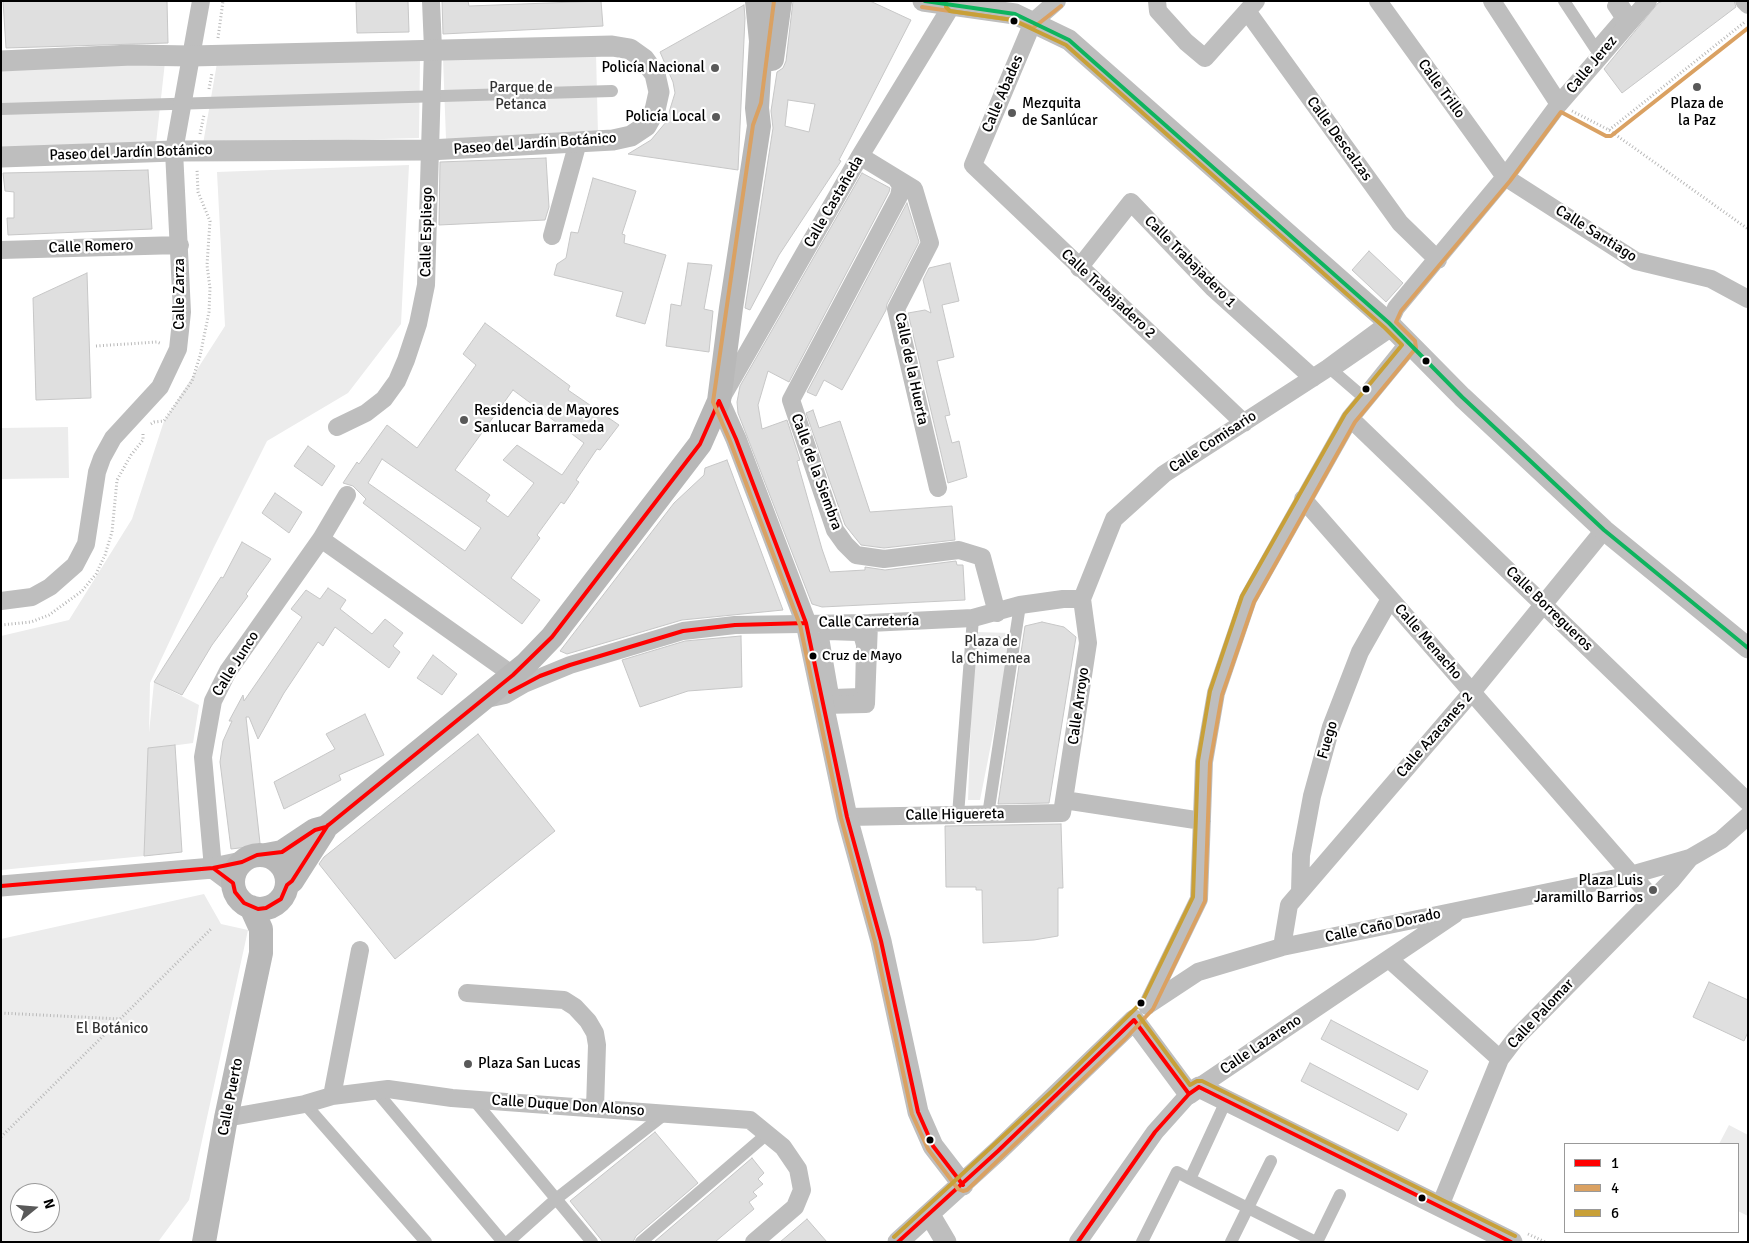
<!DOCTYPE html>
<html>
<head>
<meta charset="utf-8">
<style>
  body { margin:0 }
  #map { position:relative; width:1749px; height:1243px; overflow:hidden; background:#fff; font-family:Signika,sans-serif }
  canvas { display:block }
  .frame { position:absolute; inset:0; border:2px solid #000; pointer-events:none }
  .legend { position:absolute; left:1564px; top:1143px; width:175px; height:90px; box-sizing:border-box; background:#fff; border:1px solid #999; margin:0; padding:6px 9px; list-style:none; font-size:15px; color:#000 }
  .legend li { display:flex; align-items:center; gap:10px; height:25px }
  .legend b { width:25px; border:1px solid #999 }
  .north { position:absolute; left:10px; top:1183px; width:50px; height:50px; box-sizing:border-box; background:#fff; border:1px solid #999; border-radius:50%; rotate:73deg; font-size:14px; font-weight:700; line-height:20px; text-align:center; color:#000 }
  .north::after { content:''; display:block; margin:auto; width:18px; height:22px; background:#595959; clip-path:polygon(50% 0,100% 100%,50% 72%,0 100%) }
</style>
</head>
<body>
<div id="map">
<canvas width="1749" height="1243"></canvas>
<div class="frame"></div>
<ul class="legend">
<li><b style="height:6px;background:#f00"></b>1</li>
<li><b style="height:6px;background:#daa162"></b>4</li>
<li><b style="height:6px;background:#c8a038"></b>6</li>
</ul>
<div class="north">N</div>
</div>
<script>
const c = document.querySelector('canvas').getContext('2d');
c.lineJoin = 'round';
function fillPath(path, color) { c.fillStyle = color; c.fill(path, 'evenodd'); }
const shape = rows => new Path2D(rows.map(r => 'M' + r).join(''));
function trace(path, color, width, dash) { c.strokeStyle = color; c.lineWidth = width; c.lineCap = dash ? 'butt' : 'round'; c.setLineDash(dash || []); c.stroke(path); }
function write(font, color, halo, rows, align = 'center') {
  c.font = font + ' Signika,sans-serif'; c.lineWidth = 4.5; c.setLineDash([]); c.textBaseline = 'middle'; c.strokeStyle = halo; c.fillStyle = color; for (const [text, x, y, turn = 0] of rows) {
    c.save(); c.translate(x, y); c.rotate((+turn || 0) * Math.PI / 180); c.textAlign = isNaN(turn) ? turn : align; if (halo) c.strokeText(text, 0, 0); c.fillText(text, 0, 0); c.restore();
  }
}
fillPath(shape([
  [596,53,598,135,446,139,443,58],
  [420,57,419,138,203,144,217,63],
  [165,62,156,143,1,148,1,70],
  [409,165,401,324,348,393,267,441,214,547,150,683,149,733,154,682,199,705,193,743,148,749,144,856,1,870,1,636,69,620,132,519,164,421,225,326,217,172],
  [68,427,69,478,1,479,1,428],
  [974,632,1013,633,980,800,968,800],
  [204,894,221,924,248,930,189,1200,158,1242,1,1242,1,939],
  [20,1193,50,1193,50,1223,20,1223],
  [1729,1125,1748,1135,1748,1216,1738,1211,1738,1144,1719,1144]
]), '#ececec');
const building = shape([
  [3,1,167,1,168,43,6,48,3,1],
  [356,1,408,1,409,32,357,33,356,1],
  [442,1,468,1,469,6,601,1,603,26,443,34,442,1],
  [793,1,870,1,911,20,849,141,839,160,841,161,779,255,750,310,745,308,773,128,771,111,777,72,783,68,786,61,793,1],
  [788,100,815,104,809,132,785,126,788,100],
  [1663,1,1734,1,1736,7,1622,93,1604,69,1658,3,1663,1],
  [744,5,745,18,738,170,628,154,651,140,666,122,675,93,673,82,660,52,744,5],
  [546,158,549,207,545,220,439,225,440,162,546,158],
  [148,170,152,229,8,235,7,218,14,218,14,192,5,191,3,173,148,170],
  [862,173,890,188,889,192,789,382,768,371,758,405,762,429,787,420,800,460,797,461,822,549,830,572,865,570,865,567,885,570,956,561,957,565,963,565,965,600,822,607,812,604,738,413,737,402,740,386,862,173],
  [593,178,636,191,622,234,625,235,624,243,666,255,645,324,616,316,623,292,554,275,557,264,566,258,571,232,578,233,593,178],
  [907,203,919,242,887,304,886,310,842,390,824,380,816,396,807,392,907,203],
  [1369,251,1403,283,1386,302,1352,270,1369,251],
  [688,263,712,265,704,309,713,311,709,352,666,346,671,304,681,306,688,263],
  [950,263,959,301,942,305,954,357,937,361,950,415,945,416,952,443,959,441,967,477,948,483,908,313,925,310,931,313,923,280,929,268,950,263],
  [87,273,91,398,36,400,33,298,87,273],
  [485,323,570,386,568,390,619,425,600,450,597,449,576,480,579,482,564,504,561,502,537,535,540,538,511,578,540,600,522,624,363,503,366,499,353,486,343,483,357,462,359,464,387,425,417,448,476,365,463,354,485,323],
  [513,390,584,443,562,475,517,445,503,460,534,483,508,517,486,501,490,495,455,470,513,390],
  [382,459,481,528,465,551,368,483,382,459],
  [813,410,819,428,840,421,870,512,952,506,955,540,884,548,861,545,845,525,806,413,813,410],
  [308,446,335,466,322,486,294,466,308,446],
  [727,460,783,610,682,620,567,654,560,651,674,503,704,475,705,468,727,460],
  [275,493,302,512,289,533,262,513,275,493],
  [242,542,271,559,246,594,248,596,212,645,182,695,154,682,221,577,223,578,242,542],
  [328,588,346,600,340,609,372,634,385,619,403,633,393,646,400,652,389,668,335,627,323,646,318,642,284,693,258,739,249,717,246,717,260,843,256,846,231,849,220,762,223,741,232,721,229,721,243,695,244,701,302,617,291,609,306,590,320,599,328,588],
  [1042,622,1064,627,1076,637,1049,803,998,804,1025,626,1042,622],
  [741,636,742,687,688,691,640,707,622,660,685,641,741,636],
  [433,655,457,674,442,695,417,678,433,655],
  [365,714,384,755,339,775,341,780,284,809,274,782,335,749,326,734,365,714],
  [478,734,555,831,395,959,319,864,324,857,478,734],
  [175,745,182,852,144,856,148,748,175,745],
  [1061,824,1063,888,1058,888,1058,936,1034,940,983,943,982,890,976,890,976,887,946,887,945,826,1061,824],
  [1709,982,1748,1000,1748,1032,1744,1041,1693,1017,1709,982],
  [1331,1020,1428,1071,1418,1090,1321,1039,1331,1020],
  [1310,1063,1407,1114,1398,1131,1301,1081,1310,1063],
  [655,1132,698,1183,636,1236,633,1242,603,1242,570,1201,655,1132],
  [752,1158,764,1173,758,1179,763,1184,753,1192,757,1196,749,1202,754,1209,715,1242,654,1242,752,1158],
  [807,1219,827,1242,780,1242,807,1219]
]);
fillPath(building, '#dfdfdf');
trace(building, '#c7c7c7', 1);
trace(shape([
  [218,38,223,1],
  [209,89,212,73],
  [1572,111,1609,130,1748,229],
  [1609,130,1746,21],
  [200,134,204,115],
  [96,346,157,342,162,344],
  [151,424,154,422,164,421,192,381,200,356,209,312,210,288,207,265,210,221,198,192,197,169],
  [1,625,31,622,49,615,82,591,96,574,105,555,112,532,117,480,131,455,143,440,143,432],
  [986,649,1000,637],
  [1,1013,120,1019],
  [1,1137,212,928],
  [1528,1234,1545,1242]
]), '#b9b9b9', 3, [1, 2.5]);
trace(shape([
  [1564,1,1595,48,1621,18,1613,6],
  [1,109,612,91],
  [1390,332,1403,345,1362,396,1333,371,1390,332],
  [828,634,857,635,860,638,862,645,861,694,833,695,823,637,828,634],
  [958,815,973,618],
  [988,815,1020,605],
  [376,1091,503,1242],
  [473,1099,592,1242],
  [305,1104,426,1242],
  [1190,1179,1316,1242],
  [508,1242,556,1199,665,1114],
  [641,1242,767,1134],
  [1142,1242,1177,1172,1190,1179,1226,1101],
  [1231,1242,1271,1161],
  [1317,1242,1340,1195]
]), '#bebebe', 12);
trace(shape([
  [1057,1,1033,22,973,165,1244,423],
  [1157,1,1158,11,1186,42,1205,58,1256,1],
  [1378,1,1505,177,1636,261,1711,279,1748,299],
  [1492,1,1559,104],
  [1617,1,1630,20],
  [1744,1,1748,5],
  [1247,11,1400,223,1438,260],
  [860,156,896,178,901,186,899,196,791,400,835,530,845,544,856,555,884,559,959,550,982,557,997,613],
  [896,178,914,189,930,243,896,309,938,488],
  [552,236,578,142],
  [1,250,180,245],
  [1079,268,1131,202,1213,288,1313,378],
  [722,397,860,156,952,5],
  [1350,418,1748,802],
  [337,427,366,413,384,399,397,381,406,360,418,324,426,285,433,49,431,1],
  [1303,499,1652,898],
  [321,539,513,675],
  [1,601,32,597,50,587,75,565,86,544,97,472,102,458,113,438,160,387,178,349,182,312,174,151,201,1],
  [491,698,505,695,524,684,570,665,683,631,735,625,869,623,973,618,1020,605,1063,599,1082,599],
  [824,705,866,704,869,623],
  [1064,800,1202,821],
  [847,817,1062,813,1088,643,1082,599,1114,519,1164,474,1328,368,1389,323,1396,308,1505,177,1559,104,1648,1],
  [213,868,203,757,213,701,228,671,321,539,347,495],
  [1300,892,1301,855,1312,796,1331,727,1360,652,1390,599],
  [1282,947,1289,905,1472,692,1604,530],
  [1389,959,1500,1059],
  [467,993,564,1000,575,1007,588,1021,595,1033,597,1045,595,1108],
  [1148,1005,1198,972,1282,947,1631,875,1690,858,1721,840,1748,816],
  [1147,1006,1199,899,1204,762,1216,693,1248,599,1350,418,1410,345],
  [1199,1087,1455,914],
  [332,1096,360,950],
  [226,1118,305,1104,332,1096,388,1089,452,1098,750,1120,783,1147,798,1169,802,1190,795,1207,754,1242],
  [1440,1206,1500,1059,1516,1038,1671,881,1690,858],
  [1078,1242,1155,1132,1189,1094]
]), '#bebebe', 18);
trace(shape([
  [923,1,1015,14,1069,40,1389,323,1462,397,1604,530,1748,648],
  [1,61,132,55,191,56,612,46,630,49,644,59,655,74,659,92,655,110,646,126,631,136,613,140,429,150,174,151,1,157],
  [719,401,736,439,806,623,847,817,881,941,918,1112,933,1146,963,1185],
  [213,868,233,883],
  [1,886,213,868,242,862],
  [930,1215,946,1242],
  [898,1242,998,1151,1134,1020,1189,1094,1199,1087,1512,1242]
]), '#bebebe', 21);
trace(shape([
  [772,59,780,1],
  [266,855,282,852,315,830,326,827,526,664,552,637,700,444,719,401,731,308,759,126,757,108,761,41,757,1],
  '233 882a27 27 0 1 1 54 0a27 27 0 1 1-54 0Z',
  [287,885,292,881,324,831],
  [204,1242,226,1118,261,953,261,929,251,907]
]), '#b8b8b8', 24);
trace(shape([
  [719,401,736,439,806,623,847,817,881,941,918,1112,933,1146,963,1185],
  [510,692,540,676,570,665,683,631,735,625,806,623],
  [179,871,213,868,233,883,235,892,244,903,258,909,266,908,281,899,287,885,292,881,328,825],
  [1,886,213,868,242,862,257,855,282,852,315,830,326,827,513,675,552,637,700,444,719,401],
  [1199,1087,1511,1242],
  [898,1242,998,1151,1134,1020,1189,1094],
  [1078,1242,1155,1132,1189,1094,1199,1087]
]), '#f00', 4);
trace(shape([
  [774,1,761,103,753,125,713,402,730,441,800,625,841,818,875,942,912,1114,928,1149,958,1189,963,1191,967,1190,1125,1039,1153,1009,1205,901,1210,763,1222,695,1254,602,1355,422,1416,348,1415,341,1396,322,1401,311,1510,181,1561,112,1606,136,1611,136,1748,28],
  [922,7,1013,20,1033,28,1061,6]
]), '#daa162', 4);
trace(shape([
  [1139,1016,1190,1085,1197,1081,1202,1081,1515,1236],
  [894,1237,1052,1091,1142,1002,1193,897,1198,761,1210,691,1242,596,1345,414,1402,345,1385,328,1066,45,1013,20,950,11,946,7,946,1]
]), '#c8a038', 4);
trace(shape([
  [925,1,1015,14,1069,40,1389,323,1462,397,1604,530,1748,648]
]), '#0eb45e', 4);
for (const [x, y, r, color] of [
  [1014,21,4.5,"#000"],
  [715,68,5,"#595959"],
  [1697,87,5,"#595959"],
  [1012,113,5,"#595959"],
  [716,117,5,"#595959"],
  [1426,361,4.5,"#000"],
  [1366,389,4.5,"#000"],
  [464,420,5,"#595959"],
  [813,656,4.5,"#000"],
  [1653,890,5,"#595959"],
  [1141,1003,4.5,"#000"],
  [468,1064,5,"#595959"],
  [930,1140,4.5,"#000"],
  [1422,1198,4.5,"#000"]
]) { const dot = new Path2D(); dot.arc(x, y, r, 0, 2 * Math.PI); c.fillStyle = color; c.fill(dot); trace(dot, '#fff', 2); }
write('14px', '#000', '#fff', [
  ["Cruz de Mayo",822,656]
], 'left');
write('15px', '#000', '#fff', [
  ["Calle Jerez",1592,65,-50],
  ["Calle Trillo",1441,89,54],
  ["Calle Abades",1003,94,-67],
  ["Calle Descalzas",1339,139,54],
  ["Paseo del Jardín Botánico",535,144,-4],
  ["Paseo del Jardín Botánico",131,153,-2],
  ["Calle Castañeda",834,202,-60],
  ["Calle Espliego",427,232,-89],
  ["Calle Santiago",1596,234,32],
  ["Calle Romero",91,247,-2],
  ["Calle Trabajadero 1",1190,262,45],
  ["Calle Zarza",180,294,-90],
  ["Calle Trabajadero 2",1108,294,43],
  ["Calle de la Huerta",911,369,78],
  ["Calle Comisario",1213,442,-33],
  ["Calle de la Siembra",816,472,70],
  ["Calle Borregueros",1549,609,44],
  ["Calle Carretería",869,622,-1],
  ["Calle Menacho",1428,642,49],
  ["Calle Junco",236,664,-58],
  ["Calle Arroyo",1079,706,-82],
  ["Calle Azacanes 2",1435,735,-49],
  ["Fuego",1328,740,-74],
  ["Calle Higuereta",955,815,-1],
  ["Calle Caño Dorado",1383,926,-12],
  ["Calle Palomar",1541,1014,-47],
  ["Calle Lazareno",1261,1045,-34],
  ["Calle Puerto",231,1097,-79],
  ["Calle Duque Don Alonso",568,1106,4]
]);
write('15px', '#000', '#fff', [
  ["Policía Nacional",705,68],
  ["Mezquita",1022,104,"left"],
  ["de Sanlúcar",1022,121,"left"],
  ["Plaza de",1697,104,"center"],
  ["la Paz",1697,121,"center"],
  ["Policía Local",706,117],
  ["Residencia de Mayores",474,411,"left"],
  ["Sanlucar Barrameda",474,428,"left"],
  ["Plaza Luis",1643,881],
  ["Jaramillo Barrios",1643,898],
  ["Plaza San Lucas",478,1064,"left"]
], 'right');
write('15px', '#333', '#fff', [
  ["Parque de",521,88],
  ["Petanca",521,105],
  ["Plaza de",991,642],
  ["la Chimenea",991,659],
  ["El Botánico",112,1029]
]);
</script>
</body>
</html>
